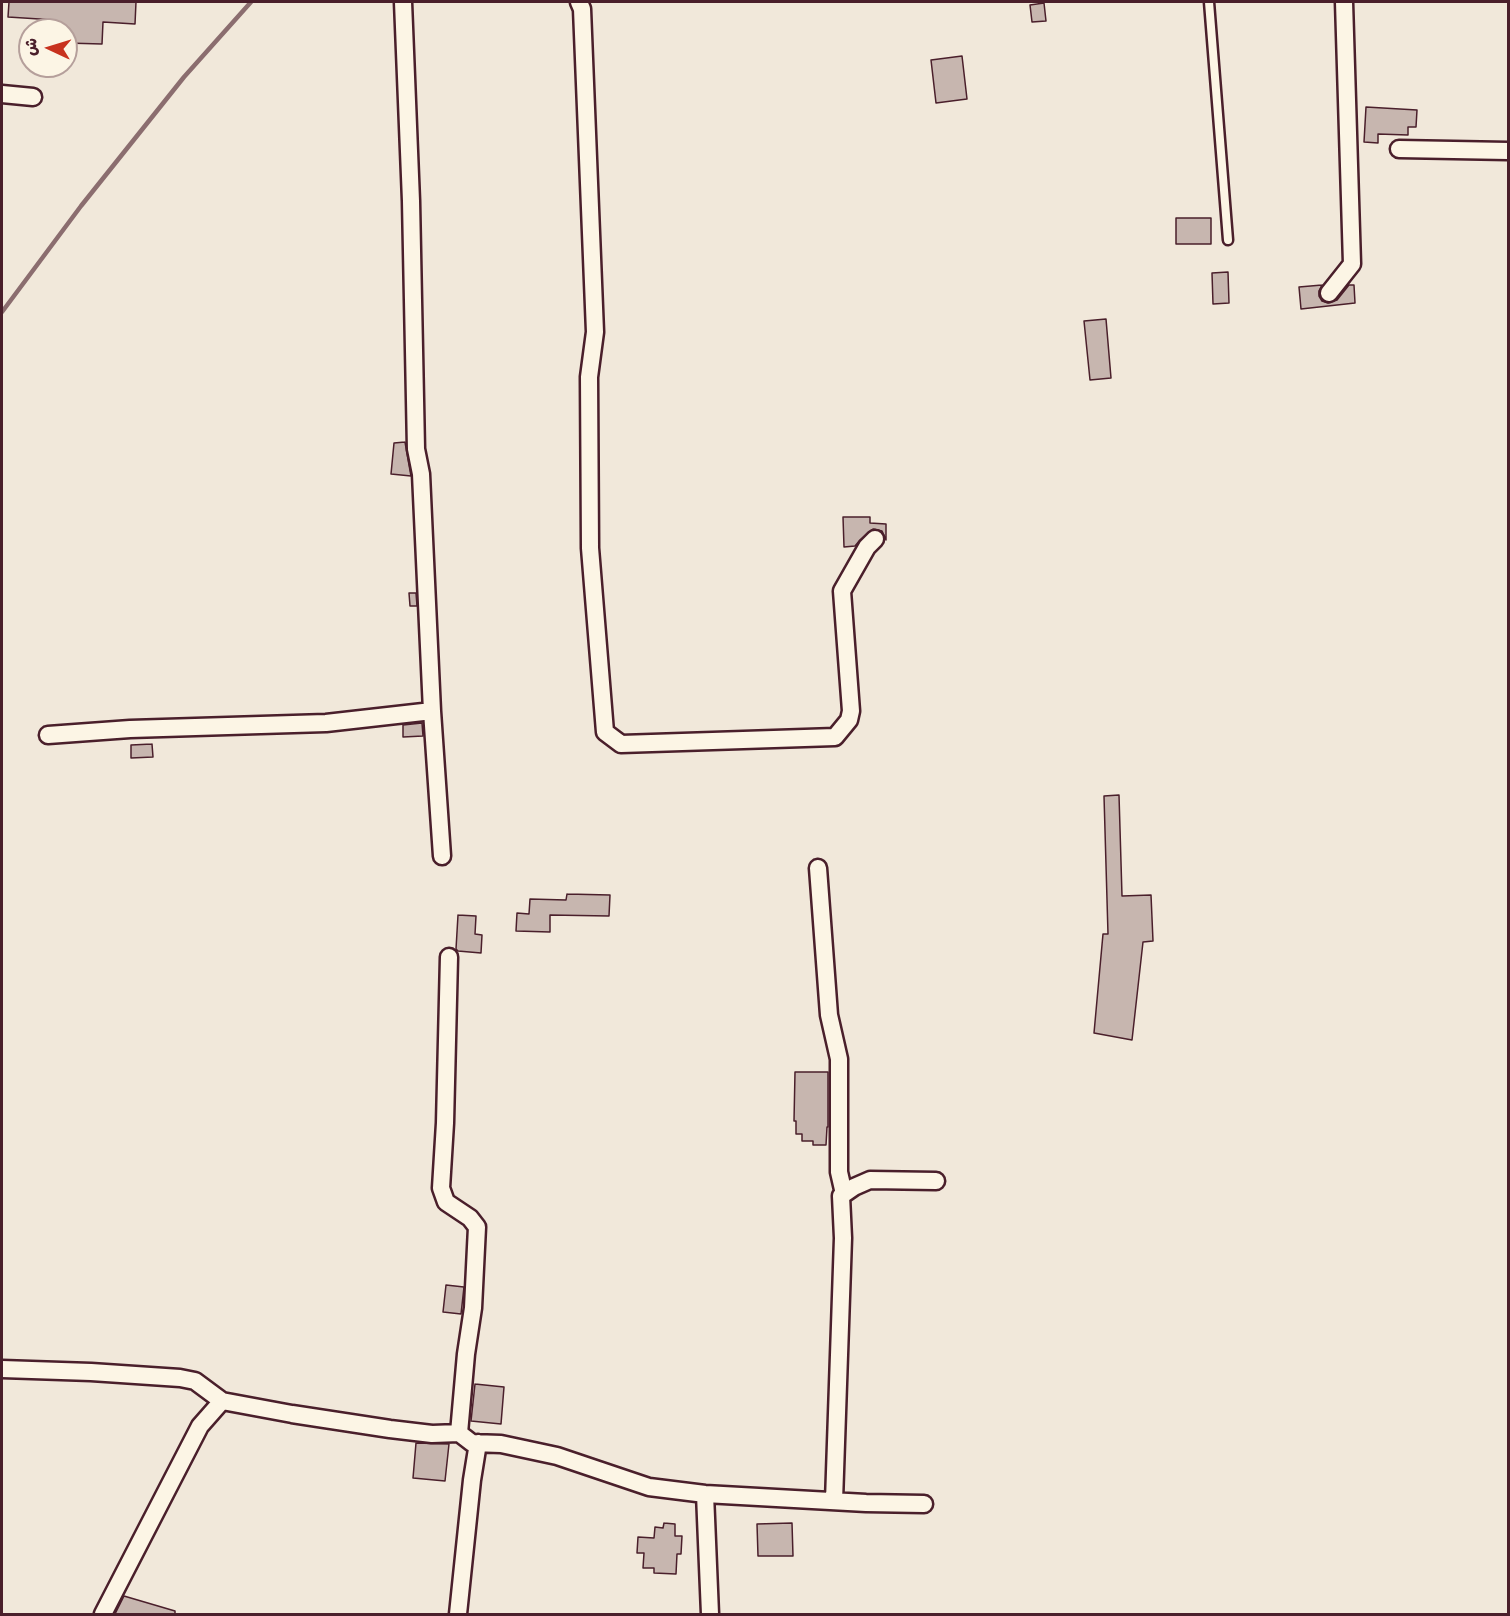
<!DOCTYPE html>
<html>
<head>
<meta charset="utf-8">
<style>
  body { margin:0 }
  #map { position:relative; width:1510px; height:1616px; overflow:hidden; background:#f1e8da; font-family:"Balsamiq Sans","Playpen Sans Arabic",sans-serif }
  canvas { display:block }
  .frame { position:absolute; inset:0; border:3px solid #4a1f2b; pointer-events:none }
  .north { position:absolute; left:18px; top:18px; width:60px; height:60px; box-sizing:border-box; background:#fcf5e5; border:2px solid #b59f9b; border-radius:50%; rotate:274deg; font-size:16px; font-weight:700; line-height:24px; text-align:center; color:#4a1f2b }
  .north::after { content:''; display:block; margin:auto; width:21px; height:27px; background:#c8321e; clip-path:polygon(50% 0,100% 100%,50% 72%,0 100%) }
</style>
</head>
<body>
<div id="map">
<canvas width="1510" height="1616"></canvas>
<div class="frame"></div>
<div class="north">ش</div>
</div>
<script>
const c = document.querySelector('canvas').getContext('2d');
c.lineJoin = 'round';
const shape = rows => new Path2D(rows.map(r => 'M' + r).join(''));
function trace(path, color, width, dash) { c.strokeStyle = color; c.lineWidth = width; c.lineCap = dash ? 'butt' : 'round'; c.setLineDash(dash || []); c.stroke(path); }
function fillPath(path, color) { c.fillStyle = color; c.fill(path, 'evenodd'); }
trace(shape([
  [2,312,81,206,184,77,251,2]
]), '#8b6d6f', 4.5);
const building = shape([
  [9,2,136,2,135,24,103,22,102,44,66,43,66,30,55,30,55,20,8,17,9,2],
  [1044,3,1046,21,1032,22,1030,5,1044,3],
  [962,56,967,99,936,103,931,60,962,56],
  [1366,107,1417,110,1416,127,1408,127,1408,135,1378,134,1378,143,1364,142,1366,107],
  [1176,218,1211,218,1211,244,1176,244,1176,218],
  [1228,272,1229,303,1213,304,1212,273,1228,272],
  [1322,285,1319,291,1319,296,1322,301,1328,303,1337,300,1349,285,1354,285,1355,303,1301,309,1299,287,1322,285],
  [1106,319,1111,378,1090,380,1084,321,1106,319],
  [405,442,411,476,391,474,394,443,405,442],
  [843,517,870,517,870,523,886,524,886,540,882,531,873,529,860,540,855,546,844,547,843,517],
  [409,593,416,593,417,606,410,606,409,593],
  [422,723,423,736,403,737,403,725,422,723],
  [152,744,153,757,131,758,131,745,152,744],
  [1119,795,1122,896,1151,895,1153,941,1143,942,1132,1040,1094,1033,1103,934,1108,934,1104,796,1119,795],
  [567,894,610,895,609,916,550,915,550,932,516,931,517,913,529,914,530,899,566,900,567,894],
  [458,915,476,916,475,934,482,935,481,953,458,951,456,949,458,915],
  [795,1072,828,1072,828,1127,827,1127,826,1145,813,1145,813,1141,802,1141,802,1134,796,1134,796,1121,794,1121,795,1072],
  [446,1285,464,1287,461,1314,443,1312,446,1285],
  [475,1384,504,1387,501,1424,471,1421,475,1384],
  [416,1443,449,1444,445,1481,413,1478,416,1443],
  [664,1523,675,1524,675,1536,682,1536,681,1554,677,1554,676,1574,654,1573,654,1568,643,1568,644,1553,637,1553,638,1537,654,1538,655,1527,663,1528,664,1523],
  [792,1523,793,1556,758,1556,757,1524,792,1523],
  [124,1596,175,1611,175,1614,115,1614,124,1596]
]);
fillPath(building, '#c7b6af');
trace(building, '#4a1f2b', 1.5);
const service = shape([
  [1209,2,1228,240]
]);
const minor = shape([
  [403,2,411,201,416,449,421,474,432,711,442,856],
  [579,2,582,9,595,332,589,377,590,548,605,732,621,744,835,737,849,720,851,711,842,591,867,547,875,539],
  [2,94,33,97],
  [1399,149,1508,151],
  [1329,293,1352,264,1344,2],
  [48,735,130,729,326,723,432,711],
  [818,868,829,1015,839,1059,839,1172,844,1194],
  [449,957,445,1123,441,1188,446,1202,470,1218,477,1227,473,1308,466,1354,459,1433,472,1443,501,1444,557,1456,649,1487,705,1494,866,1503,924,1504],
  [2,1369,91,1372,180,1378,195,1381,222,1401,292,1414,390,1429,432,1434,459,1433],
  [705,1494,710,1614],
  [834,1501,843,1238,841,1196,854,1187,870,1180,936,1181],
  [103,1614,200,1426,222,1401],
  [458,1614,472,1480,478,1443]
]);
trace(service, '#4a1f2b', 13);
trace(minor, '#4a1f2b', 21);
trace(service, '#fcf5e5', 8);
trace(minor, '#fcf5e5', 16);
</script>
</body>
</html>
